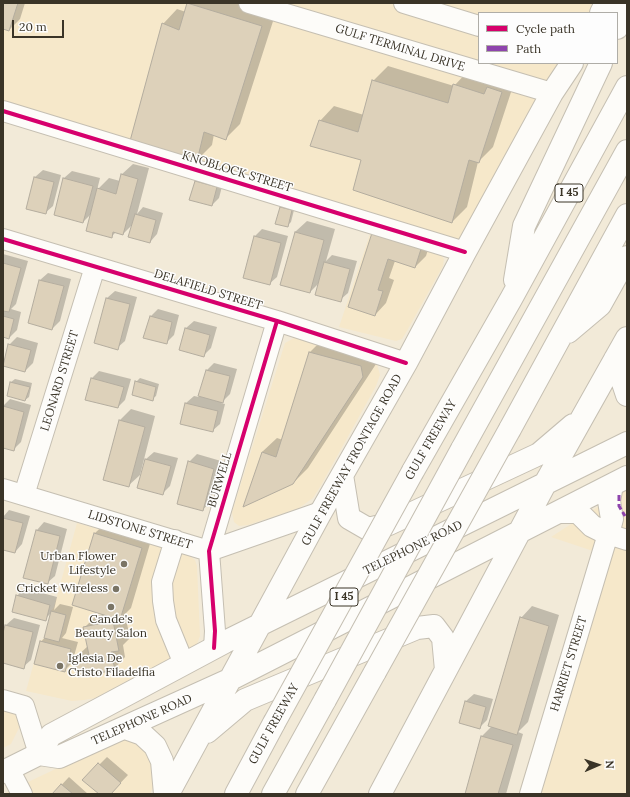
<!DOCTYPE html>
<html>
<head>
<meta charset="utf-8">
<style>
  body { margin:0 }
  #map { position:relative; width:630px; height:797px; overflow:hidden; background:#f2ead8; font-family:Lora,serif }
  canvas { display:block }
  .frame { position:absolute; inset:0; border:4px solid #3a3427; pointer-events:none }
  .legend { position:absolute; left:478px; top:12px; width:140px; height:52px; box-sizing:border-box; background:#fdfdfd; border:1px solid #afada7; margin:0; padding:5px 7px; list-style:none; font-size:12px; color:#3a3427 }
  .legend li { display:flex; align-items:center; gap:8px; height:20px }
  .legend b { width:20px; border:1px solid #afada7 }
  .north { position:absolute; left:578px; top:745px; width:40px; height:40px; -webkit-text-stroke:3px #fdfdfd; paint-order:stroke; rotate:88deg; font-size:11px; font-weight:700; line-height:16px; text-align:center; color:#3a3427 }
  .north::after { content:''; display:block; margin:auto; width:14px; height:18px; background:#3a3427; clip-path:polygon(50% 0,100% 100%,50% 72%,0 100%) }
  .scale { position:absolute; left:12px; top:20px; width:52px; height:18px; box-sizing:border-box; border:2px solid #3a3427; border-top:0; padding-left:5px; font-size:12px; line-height:14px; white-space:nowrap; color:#3a3427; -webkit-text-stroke:3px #fdfdfd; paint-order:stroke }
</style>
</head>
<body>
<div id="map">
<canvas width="630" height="797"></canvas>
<div class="frame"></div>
<ul class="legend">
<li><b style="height:5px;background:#d6006c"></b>Cycle path</li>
<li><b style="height:5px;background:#8e44ad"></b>Path</li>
</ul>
<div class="north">N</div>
<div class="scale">20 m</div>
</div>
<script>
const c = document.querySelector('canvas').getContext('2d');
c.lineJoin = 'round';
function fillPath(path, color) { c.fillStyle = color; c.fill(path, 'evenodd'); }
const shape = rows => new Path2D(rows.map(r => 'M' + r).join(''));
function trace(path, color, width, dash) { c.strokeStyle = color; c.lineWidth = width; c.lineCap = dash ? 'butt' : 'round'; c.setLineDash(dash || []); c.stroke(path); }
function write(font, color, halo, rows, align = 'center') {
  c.font = font + ' Lora,serif'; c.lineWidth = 3; c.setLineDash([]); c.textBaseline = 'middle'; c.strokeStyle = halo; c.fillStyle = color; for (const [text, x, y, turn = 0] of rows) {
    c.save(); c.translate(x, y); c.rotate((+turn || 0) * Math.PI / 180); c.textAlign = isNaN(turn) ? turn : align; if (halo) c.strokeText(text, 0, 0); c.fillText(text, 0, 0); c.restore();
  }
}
fillPath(shape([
  [3,3,607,3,602,13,479,13,479,63,572,63,465,252,3,103],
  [372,228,439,252,444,259,443,266,408,329,402,339,396,341,339,327],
  [296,337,377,364,380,375,376,386,320,487,313,498,299,508,248,525,239,526,234,522,232,512,285,343],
  [627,488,627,794,548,794,521,786,593,551,551,537],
  [77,523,188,555,195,560,197,566,200,636,197,644,95,698,84,700,72,701,26,691,40,641,44,638,51,611,54,607],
  [3,707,14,712,18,719,19,728,11,744,3,748],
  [128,738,150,751,154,785,150,794,3,794,110,743]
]), '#f6e8ca');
fillPath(shape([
  [3,3,25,3,20,19,9,30,3,28],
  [189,3,248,3,276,12,240,124,226,138,214,134,212,145,197,160,163,24,177,9,186,12],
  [388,66,454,86,469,70,516,77,493,147,478,162,467,207,452,222,362,160,320,121,334,106,364,115,373,81],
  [133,164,149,168,137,214,143,207,163,213,157,234,150,242,133,224,123,234,116,232,111,237,92,213,83,222,55,214,64,178,72,171,100,178,97,190,109,178,120,181,121,175],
  [43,170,61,175,53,206,45,213,35,177],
  [203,174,224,179,219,198,212,205,190,200,195,181],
  [284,204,295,206,291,222,287,226,277,223,281,207],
  [307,221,335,229,326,261,332,255,357,261,348,293,340,300,320,282,310,292,295,232],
  [262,229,288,236,277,277,269,284,255,236],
  [373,233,432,237,426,256,415,267,395,261,389,278,394,280,386,303,375,315],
  [3,254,28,261,16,304,11,309,21,312,17,330,9,338,3,336],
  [48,273,71,279,60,321,52,329,29,323,40,280],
  [115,291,137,297,125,341,117,348,107,298],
  [158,309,179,315,174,335,166,343,150,317],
  [194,321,217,327,211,348,204,355,181,349,186,328],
  [17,337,38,343,33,363,25,371,9,345],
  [324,338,378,361,308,468,293,483,262,452,277,438,283,440,310,352],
  [214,363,237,369,230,394,221,403,225,404,220,424,212,431,186,403,194,396,199,397,206,371],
  [99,371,131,379,125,400,118,407,92,378],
  [140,378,159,384,156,396,152,399,136,382],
  [15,379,32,383,29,397,25,400,8,396,11,382],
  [10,399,31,405,21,442,13,450,3,447,3,406],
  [131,409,155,416,140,475,128,486,120,420],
  [154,452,178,458,170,486,162,494,146,459],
  [197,454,221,461,210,503,202,510,189,462],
  [9,510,30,516,22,544,15,552,3,549,3,517],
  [44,522,67,529,55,576,47,583,24,577,37,530],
  [107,522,152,537,131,608,125,614,130,638,123,645,125,657,114,669,75,658,88,646,85,627,96,616,104,614,95,533],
  [24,588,57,597,54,610,60,604,73,607,66,633,62,638,78,642,72,663,64,671,41,642,45,637,51,613,45,619,17,596],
  [532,606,559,615,528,722,518,732,523,734,506,794,466,794,482,736,492,726,521,618],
  [14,618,40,625,31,660,23,667,3,662,3,637,6,625],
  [474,694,493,699,487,720,480,727,460,722,466,701],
  [107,757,128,775,110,794,100,794,84,780],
  [69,777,88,794,53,794]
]), '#0003');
const building = shape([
  [3,3,18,3,9,31,3,29,3,3],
  [187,3,262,26,226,140,204,132,197,161,130,141,162,23,179,30,187,3],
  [372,80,448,103,453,84,484,94,487,87,502,92,479,163,469,160,452,223,353,190,361,160,310,146,319,120,358,132,372,80],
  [121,174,138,179,123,235,113,232,112,238,86,231,97,188,116,194,121,174],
  [34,177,54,182,46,214,26,209,34,177],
  [63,178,93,186,83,223,54,215,63,178],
  [195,181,217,187,212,206,189,200,195,181],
  [280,207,292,210,288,227,275,224,280,207],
  [135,214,156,220,150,243,128,237,135,214],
  [295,232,324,240,310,293,280,285,295,232],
  [372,233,421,249,415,268,388,259,378,290,383,291,375,316,348,307,372,233],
  [254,236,281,243,270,285,243,278,254,236],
  [324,262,350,269,341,302,315,295,324,262],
  [3,263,21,268,9,312,3,311,3,263],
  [39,280,64,286,52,330,28,323,39,280],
  [106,298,130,304,118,350,94,343,106,298],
  [3,316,14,319,9,339,3,337,3,316],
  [150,316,172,322,167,344,143,338,150,316],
  [185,328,210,335,204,357,179,350,185,328],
  [8,344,31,350,25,372,3,366,8,344],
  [309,352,361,366,363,377,293,484,243,507,262,452,276,457,309,352],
  [206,370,230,376,223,403,198,396,206,370],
  [91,378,124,387,118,408,85,400,91,378],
  [135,381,156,387,153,401,132,395,135,381],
  [10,382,30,387,25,401,7,396,10,382],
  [185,403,218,411,213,432,180,424,185,403],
  [3,406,24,412,14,451,3,448,3,406],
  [119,420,145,427,129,487,103,480,119,420],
  [145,459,171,466,163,495,137,488,145,459],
  [188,461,214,469,203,511,177,504,188,461],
  [3,518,23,523,15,553,3,550,3,518],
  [36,530,60,536,48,584,23,578,36,530],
  [94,533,142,548,120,620,72,605,94,533],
  [16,595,50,605,46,621,12,612,16,595],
  [51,611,66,615,59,642,44,638,51,611],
  [520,617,549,626,517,735,488,726,520,617],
  [113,621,119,651,111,652,115,670,78,677,74,658,89,655,83,627,113,621],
  [5,625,33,632,24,669,3,663,3,633,5,625],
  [40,641,71,649,65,672,34,664,40,641],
  [465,701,486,707,480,729,459,723,465,701],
  [481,736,513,745,498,794,465,794,481,736],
  [98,763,121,783,111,794,99,794,82,780,98,763],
  [61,784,73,794,52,794,61,784]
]);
fillPath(building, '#ddd1ba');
trace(building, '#b4ad9f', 1);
const minor = shape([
  [249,3,552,93],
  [404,3,479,26],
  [3,111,465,252],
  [3,239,277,321,406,363],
  [3,489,209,551,321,512],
  [24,495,95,267],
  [175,540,162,582,163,601,166,620,184,664],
  [214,648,215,631,209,551,277,321],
  [3,700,24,706,39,754],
  [9,769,22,794],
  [530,794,608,534,627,540]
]);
const major = shape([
  [601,13,606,3],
  [615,359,627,395],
  [342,475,349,518,368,529,389,524,539,454,573,425],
  [560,512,578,512,592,526,608,534,612,519,609,501,612,485],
  [125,728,142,734,155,746,162,761,165,794],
  [207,732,245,700,417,628,434,626,443,638,446,670],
  [39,754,59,757,229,680,627,477],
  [3,772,39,754,51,735,225,642,627,443],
  [168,794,321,512,406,363,465,252,552,93,572,63],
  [380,794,546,482,627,338]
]);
const highway = shape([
  [617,28,627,7],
  [515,280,524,226,601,63],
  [568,332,600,305,627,257],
  [510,429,627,215],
  [462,449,627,151],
  [413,471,511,299,627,87],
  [236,794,274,723],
  [273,794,325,700],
  [307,794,375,672]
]);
trace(minor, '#c5bfb2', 22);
trace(major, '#c5bfb2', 24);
trace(highway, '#c5bfb2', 24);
trace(minor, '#fdfcf9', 20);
trace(major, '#fdfcf9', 22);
trace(highway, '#fdfcf9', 22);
const highwayBridge = shape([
  [375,672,510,429],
  [325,700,462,449],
  [274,723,413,471]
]);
trace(highwayBridge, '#c5bfb2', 24, []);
trace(highwayBridge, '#fdfcf9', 22);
trace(shape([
  [619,495,619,506,625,516]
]), '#8e44ad', 3, [6, 3]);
trace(shape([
  [3,111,465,252],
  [3,239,277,321,406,363],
  [214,648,215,631,209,551,277,321]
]), '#d6006c', 4);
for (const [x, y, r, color] of [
  [124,564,4,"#7a7465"],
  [116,589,4,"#7a7465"],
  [111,607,4,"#7a7465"],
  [60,666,4,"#7a7465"]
]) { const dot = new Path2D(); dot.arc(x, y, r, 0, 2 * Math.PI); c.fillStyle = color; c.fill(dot); trace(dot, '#fdfdfd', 1.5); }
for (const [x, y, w] of [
  [569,193,28],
  [344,597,28]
]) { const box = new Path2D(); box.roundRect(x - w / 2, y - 9, w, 18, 3); c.fillStyle = '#fdfdfd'; c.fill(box); trace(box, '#3a3427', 1); }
write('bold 11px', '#3a3427', null, [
  ["I 45",569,193],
  ["I 45",344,597]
]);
write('12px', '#3a3427', '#fdfdfd', [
  ["GULF TERMINAL DRIVE",400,48,17],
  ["KNOBLOCK STREET",237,172,17],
  ["DELAFIELD STREET",208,290,17],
  ["LEONARD STREET",60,381,-73],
  ["GULF FREEWAY",431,440,-60],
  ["GULF FREEWAY FRONTAGE ROAD",352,460,-61],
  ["BURWELL",220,480,-73],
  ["LIDSTONE STREET",140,530,17],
  ["TELEPHONE ROAD",413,548,-26],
  ["HARRIET STREET",569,664,-73],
  ["TELEPHONE ROAD",142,720,-24],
  ["GULF FREEWAY",274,724,-61]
]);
write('12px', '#3a3427', '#fdfdfd', [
  ["Urban Flower",116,557],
  ["Lifestyle",116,571],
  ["Cricket Wireless",108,589],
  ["Cande's",111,620,"center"],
  ["Beauty Salon",111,634,"center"],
  ["Iglesia De",68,659,"left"],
  ["Cristo Filadelfia",68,673,"left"]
], 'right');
</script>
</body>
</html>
